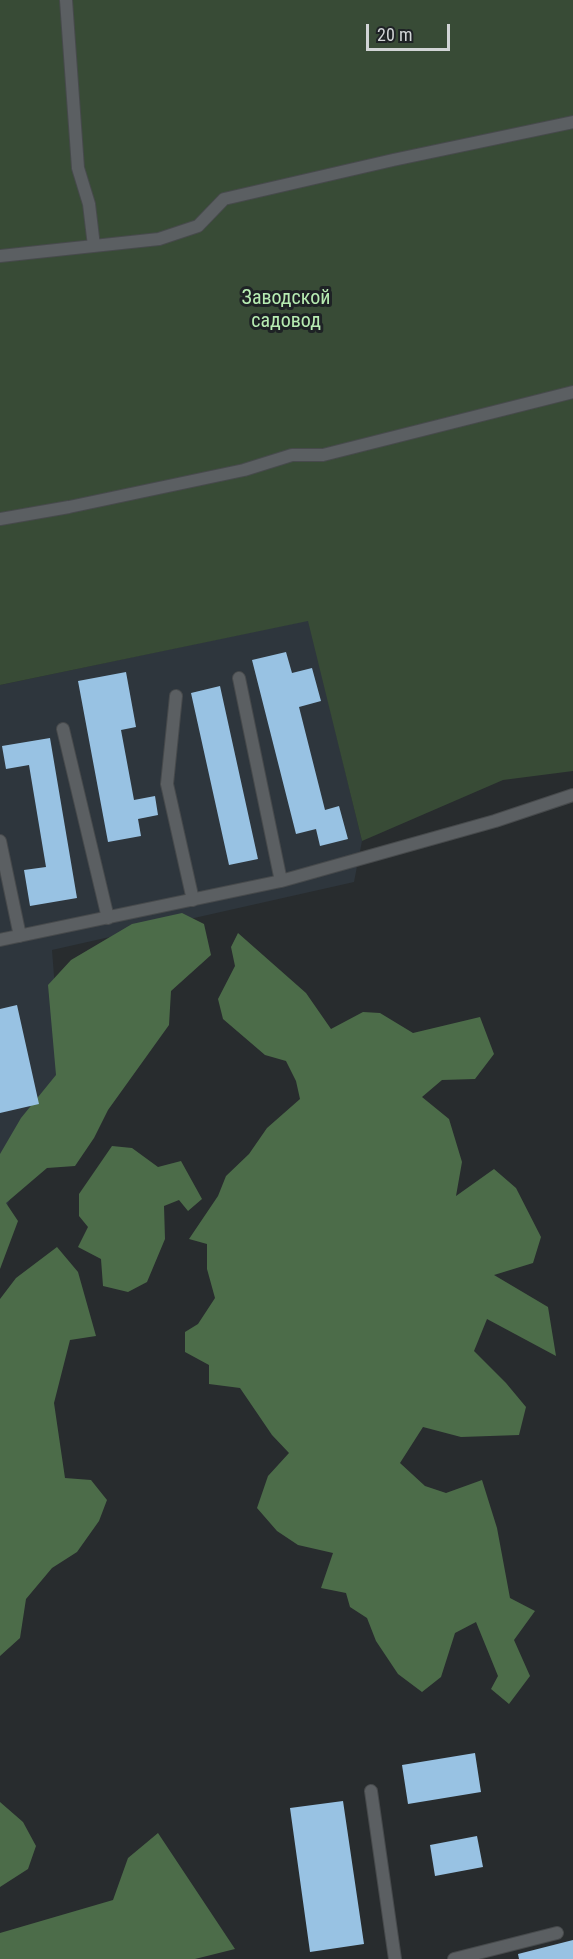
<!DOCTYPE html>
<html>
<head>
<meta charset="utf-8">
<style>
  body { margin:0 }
  #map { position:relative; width:573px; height:1959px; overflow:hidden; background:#282c2e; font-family:"Roboto Condensed",sans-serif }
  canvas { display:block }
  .scale { position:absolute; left:366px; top:24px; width:84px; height:27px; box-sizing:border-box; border:3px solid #d1d4d6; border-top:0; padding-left:8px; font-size:18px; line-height:21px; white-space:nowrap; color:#d1d4d6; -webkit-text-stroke:4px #1e2225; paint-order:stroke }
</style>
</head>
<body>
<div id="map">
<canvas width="573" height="1959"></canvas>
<div class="scale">20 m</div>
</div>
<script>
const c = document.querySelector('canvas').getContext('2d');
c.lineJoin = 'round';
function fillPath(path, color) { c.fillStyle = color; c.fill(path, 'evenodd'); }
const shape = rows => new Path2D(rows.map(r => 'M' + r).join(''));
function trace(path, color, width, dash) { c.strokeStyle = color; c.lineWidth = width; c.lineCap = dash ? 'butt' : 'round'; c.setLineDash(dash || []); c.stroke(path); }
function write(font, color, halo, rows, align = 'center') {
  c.font = font + ' "Roboto Condensed",sans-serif'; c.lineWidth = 6; c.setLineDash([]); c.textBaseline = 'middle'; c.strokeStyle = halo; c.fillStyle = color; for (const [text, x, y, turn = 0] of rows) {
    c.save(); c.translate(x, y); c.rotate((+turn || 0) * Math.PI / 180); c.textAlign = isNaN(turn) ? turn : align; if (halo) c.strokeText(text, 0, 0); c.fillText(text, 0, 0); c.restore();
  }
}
fillPath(shape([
  [309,620,362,841,354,882,52,950,63,1091,0,1220,0,685]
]), '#2e363d');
fillPath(shape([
  [0,0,573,0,573,771,503,780,362,841,308,621,0,685]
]), '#384b36');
fillPath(shape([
  [182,913,204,924,211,955,171,991,169,1025,108,1110,94,1138,75,1166,47,1168,6,1203,18,1221,0,1269,0,1154,21,1118,56,1075,48,985,71,960,132,924],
  [238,933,306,993,331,1029,363,1012,380,1013,413,1033,480,1017,494,1054,475,1079,442,1080,422,1097,449,1119,462,1162,456,1196,494,1169,516,1188,541,1237,533,1263,494,1275,548,1307,556,1356,487,1319,474,1351,506,1383,526,1407,519,1435,461,1437,423,1427,400,1463,425,1486,446,1493,482,1480,497,1528,510,1598,535,1611,514,1640,530,1676,509,1704,491,1689,498,1676,476,1622,455,1633,441,1677,422,1692,398,1674,376,1641,367,1618,350,1607,346,1593,321,1588,333,1553,298,1545,277,1531,257,1508,268,1476,289,1453,272,1435,240,1388,209,1384,209,1365,185,1352,185,1332,198,1324,215,1298,207,1269,207,1244,189,1239,218,1196,226,1176,249,1154,267,1128,300,1099,296,1081,286,1061,265,1055,223,1019,218,999,235,966,231,947],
  [112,1146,132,1148,158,1167,181,1161,202,1199,188,1211,179,1200,164,1206,165,1239,147,1282,128,1292,103,1286,101,1259,78,1247,88,1227,79,1216,79,1194],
  [57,1247,78,1272,96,1336,70,1340,54,1403,65,1478,91,1480,107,1500,99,1521,77,1552,52,1568,26,1599,20,1638,0,1656,0,1299,16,1278],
  [0,1802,23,1822,36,1846,28,1869,0,1887],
  [158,1833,235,1949,195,1959,0,1959,0,1933,113,1900,128,1858]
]), '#4c6c49');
fillPath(shape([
  [286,652,292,673,312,668,321,701,299,707,325,810,339,806,348,839,320,846,316,829,296,834,252,660],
  [126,672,136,727,121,730,134,800,155,796,158,815,138,819,141,836,108,842,78,681],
  [220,686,258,859,229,865,191,693],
  [50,738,77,898,30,906,24,870,46,867,29,765,6,769,2,746],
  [17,1005,39,1104,0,1113,0,1009],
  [475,1753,481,1792,408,1804,402,1765],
  [343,1801,364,1944,310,1952,290,1808],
  [477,1836,483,1867,435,1876,430,1845],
  [573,1940,573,1959,519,1959,518,1954]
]), '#98c2e3');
const service = shape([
  [66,0,78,168,89,204,94,246],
  [0,256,159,239,198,226,224,199,393,160,573,122],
  [0,519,69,507,244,470,292,455,323,455,573,392],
  [239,678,281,881],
  [176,696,167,784,193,900],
  [63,729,108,918],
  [0,841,20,936],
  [0,940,281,881,495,821,573,795],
  [371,1791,395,1959],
  [454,1959,557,1933]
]);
trace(service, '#474a4c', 14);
trace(service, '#5b5f62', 12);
write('20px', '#b7ecb2', '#1e2225', [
  ["Заводской",286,299],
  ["садовод",286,322]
]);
</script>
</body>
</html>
